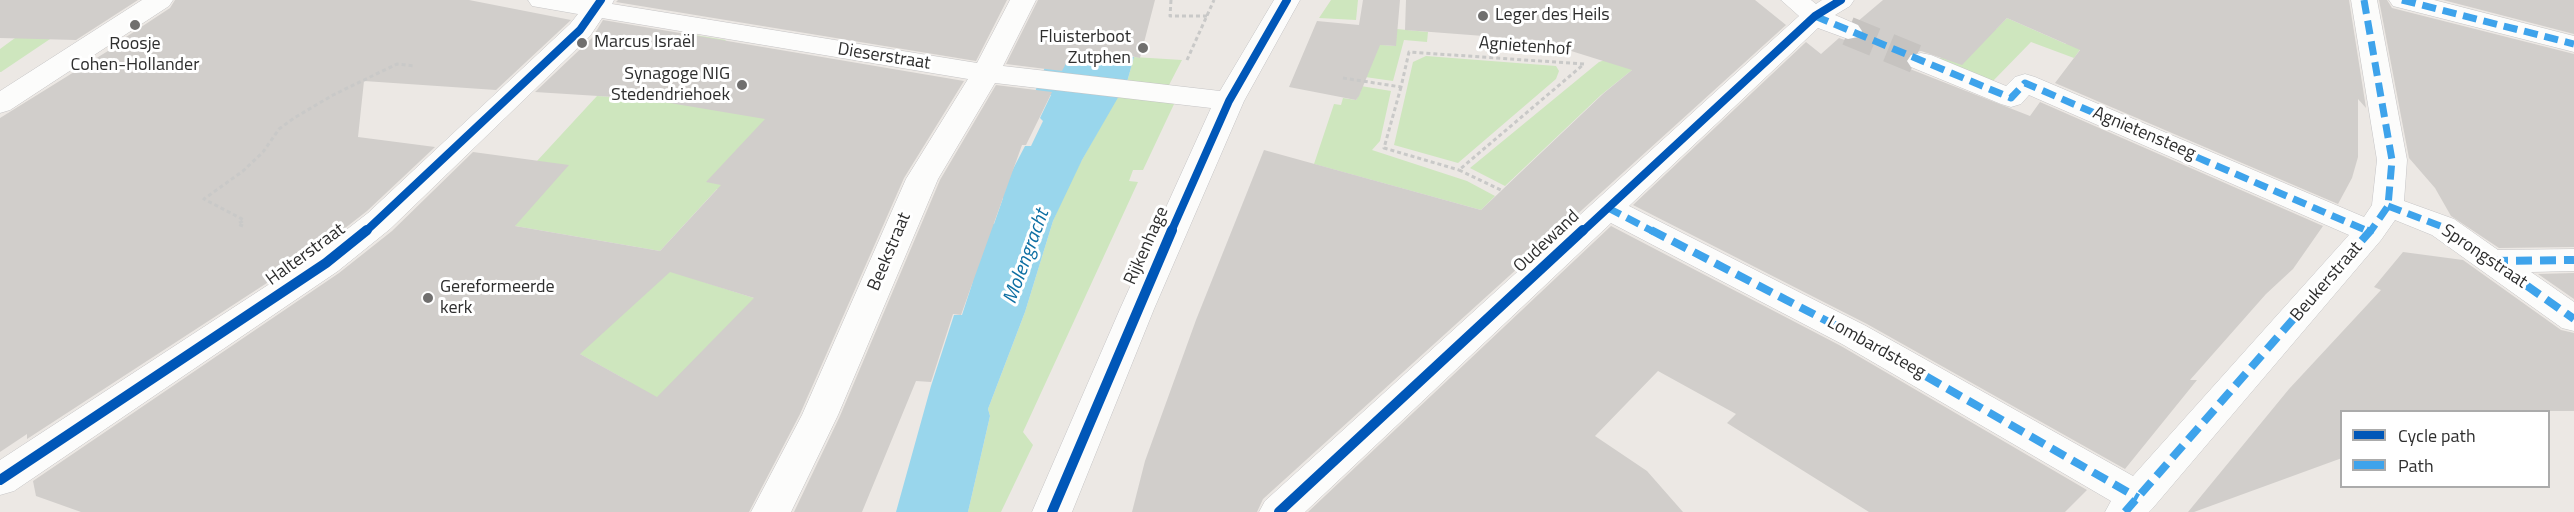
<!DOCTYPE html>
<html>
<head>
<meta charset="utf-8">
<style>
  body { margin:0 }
  #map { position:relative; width:2574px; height:512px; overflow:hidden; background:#ece8e4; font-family:"Titillium Web",sans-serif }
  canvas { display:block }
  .legend { position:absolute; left:2340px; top:410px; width:210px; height:78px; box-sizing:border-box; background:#fff; border:2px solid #ababab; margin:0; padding:8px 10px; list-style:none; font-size:18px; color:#2e2e2e }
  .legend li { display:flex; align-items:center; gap:12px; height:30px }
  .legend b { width:30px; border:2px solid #ababab }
</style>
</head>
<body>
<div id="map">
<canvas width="2574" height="512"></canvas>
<ul class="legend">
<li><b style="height:8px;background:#0057b8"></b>Cycle path</li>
<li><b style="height:8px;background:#3ea3eb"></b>Path</li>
</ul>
</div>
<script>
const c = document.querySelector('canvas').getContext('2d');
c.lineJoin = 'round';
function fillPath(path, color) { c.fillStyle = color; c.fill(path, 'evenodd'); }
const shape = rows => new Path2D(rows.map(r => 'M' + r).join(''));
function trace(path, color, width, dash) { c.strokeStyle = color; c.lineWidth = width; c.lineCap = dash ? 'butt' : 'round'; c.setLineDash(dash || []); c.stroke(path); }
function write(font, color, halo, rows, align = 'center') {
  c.font = font + ' "Titillium Web",sans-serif'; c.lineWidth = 6; c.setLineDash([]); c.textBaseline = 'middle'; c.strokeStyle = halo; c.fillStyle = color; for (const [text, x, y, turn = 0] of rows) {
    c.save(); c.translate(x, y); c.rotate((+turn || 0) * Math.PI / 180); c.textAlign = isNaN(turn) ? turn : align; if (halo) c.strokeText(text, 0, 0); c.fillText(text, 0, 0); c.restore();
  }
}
fillPath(shape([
  [108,0,1,72,0,72,0,49,64,2],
  [1331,0,1358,0,1356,20,1319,18],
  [2007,18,2066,44,2092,33,2074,58,2031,42,1992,82,1938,60,1981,23,1996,29],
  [1397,29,1428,32,1427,42,1404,40,1393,81,1344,74,1356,43,1395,46],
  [695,35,726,40,668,101,772,119,704,282,760,300,638,425,628,381,578,353,733,198,717,189,660,251,515,226,537,161,597,96,635,98],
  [1673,37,1601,95,1505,186,1470,168,1599,62],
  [1426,56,1556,66,1559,71,1556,79,1458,163,1394,145,1413,62],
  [1134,57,1182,60,1168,87,1127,82],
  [1361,86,1391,91,1380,141,1372,150,1467,181,1495,196,1481,210,1314,164,1334,104,1341,105,1343,98,1356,100,1361,91],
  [1118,95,1175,102,1143,170,1133,170,1129,181,1138,182,1023,432,1033,445,1001,512,968,512,990,416,988,409,1025,312,1053,221,1068,185]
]), '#cee6be');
fillPath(shape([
  [1065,18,1124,42,1120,56,1134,57,1127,82,1082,160,1053,221,1025,312,988,409,990,416,968,512,896,512,931,386,954,315,962,315,972,284,986,224,994,224,1003,198,999,196,1025,146,1031,146,1043,121,1040,118,1051,95,1034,94]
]), '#99d6ec');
fillPath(shape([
  [0,0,138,0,76,40,0,38],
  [175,0,469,0,571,20,496,90,364,81,358,137,435,147,367,211,313,253,27,439,27,434,0,452,0,118,124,41,120,41,170,8],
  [618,0,1007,0,976,61,616,2],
  [1038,0,1155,0,1140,58,1126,55,1071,54,1062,71,1006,64],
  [1363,0,1400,0,1396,46,1380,45,1359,96,1356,100,1289,87,1317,21,1359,25],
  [1406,0,1755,0,1786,25,1263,499,1257,512,1132,512,1145,461,1196,320,1264,150,1481,210,1604,93,1632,70,1536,40,1405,30],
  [1883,0,2349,0,2366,108,2358,99,2358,157,2352,178,2338,204,2055,83,2080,50,2007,18,1962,65,1921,51,1911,53,1905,60,1910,69,2030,116,2040,102,2323,226,2293,269,2266,294,2190,380,2197,380,2125,469,1867,324,1633,205,1806,42,1821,54,1839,38,1848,41,1858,39,1864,30,1857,22],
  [2379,0,2387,0,2392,8,2574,54,2574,247,2499,248,2451,216,2435,188,2409,158],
  [2443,0,2574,0,2574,34],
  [603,20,964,81,904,178,800,414,749,512,81,512,36,496,33,481,339,273,392,231,473,152,569,165,515,226,660,251,721,185,706,182,765,119,646,99,535,92,592,38],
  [670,272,754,298,657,397,580,354],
  [996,85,1052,92,1026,145,1022,145,961,315,953,314,931,382,916,381,862,512,794,512,840,416,940,180],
  [1611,226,1841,346,2087,490,2065,512,1869,512,1727,423,1736,414,1658,371,1595,436,1647,471,1683,512,1308,512],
  [2403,252,2463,260,2561,330,2574,333,2574,411,2342,411,2342,458,2194,512,2188,512,2289,389,2381,290,2374,287],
  [2574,273,2574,299,2538,274]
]), '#d1cecb');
trace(shape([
  [1848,31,1921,61]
]), '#c6c3c0', 29, [29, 15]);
const street = shape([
  [142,0,173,0,169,6,10,110,0,113,0,91,142,0],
  [528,0,614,0,612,4,977,63,1010,0,1036,0,1003,66,1220,91,1274,0,1300,0,1244,101,1154,309,1072,512,1032,512,1120,309,1211,108,995,83,938,179,838,415,791,512,751,512,802,415,906,179,968,79,602,18,590,36,390,229,338,271,14,491,0,495,0,460,314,255,368,213,570,24,578,14,532,6,528,0],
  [1781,0,1811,0,1816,4,1822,0,1854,0,1850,6,1835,15,1858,25,1862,31,1858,37,1848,39,1818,28,1629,206,1866,326,2133,476,2349,235,2029,95,2021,104,2011,107,2001,104,1911,67,1907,61,1911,55,1921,53,1931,55,2006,86,2015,77,2025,74,2035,77,2364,217,2372,205,2377,160,2351,0,2377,0,2407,160,2404,201,2454,219,2498,250,2574,249,2574,271,2531,272,2574,302,2574,331,2562,328,2432,235,2395,220,2381,240,2152,509,2149,512,2105,512,2111,501,1842,344,1611,223,1305,512,1259,512,1265,501,1799,16,1781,0],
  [2389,0,2434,0,2574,36,2574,52,2393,6,2389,0]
]);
trace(street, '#c5c4c5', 1);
trace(shape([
  [1171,0,1170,16,1207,16],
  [1187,60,1214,0],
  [1343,78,1401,87,1409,52,1584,64,1459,170,1501,190],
  [1401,87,1384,148,1459,170],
  [243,226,238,224,244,220,204,199,243,171,263,152,279,129,294,118,333,95,397,64,415,66]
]), '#c9c9c8', 3, [4, 3]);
fillPath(street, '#fcfcfb');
trace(shape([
  [2364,0,2392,160,2388,206,2370,232],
  [2402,0,2574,44],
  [1815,16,2011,98,2025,83,2370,232],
  [2388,206,2443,227,2450,232],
  [1608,208,1654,232]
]), '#3ea3eb', 7, [14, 7]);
trace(shape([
  [1651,230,1854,335,2138,498],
  [2366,230,2370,232],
  [2448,230,2574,319],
  [2492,261,2574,260],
  [2125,512,2371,230]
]), '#3ea3eb', 8, [16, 8]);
trace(shape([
  [365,232,580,30,601,0],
  [1171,232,1229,101,1287,0],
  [1582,232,1815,16,1841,0]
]), '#0057b8', 8);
trace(shape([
  [0,480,326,263,367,230],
  [1052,512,1172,230],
  [1279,512,1583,230]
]), '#0057b8', 10);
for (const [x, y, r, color] of [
  [1483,16,6,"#706f6e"],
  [135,25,6,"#706f6e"],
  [582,43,6,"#706f6e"],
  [1143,48,6,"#706f6e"],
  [742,85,6,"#706f6e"],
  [428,298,6,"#706f6e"]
]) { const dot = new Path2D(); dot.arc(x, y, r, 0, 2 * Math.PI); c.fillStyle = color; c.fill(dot); trace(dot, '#fff', 2); }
write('18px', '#2e2e2e', '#fff', [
  ["Leger des Heils",1495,16],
  ["Fluisterboot",1131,38,"right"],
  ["Zutphen",1131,59,"right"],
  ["Marcus Israël",594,43],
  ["Roosje",135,45,"center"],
  ["Cohen-Hollander",135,66,"center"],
  ["Synagoge NIG",730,75,"right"],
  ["Stedendriehoek",730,96,"right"],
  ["Gereformeerde",440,288],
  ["kerk",440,309]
], 'left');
write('18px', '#2e2e2e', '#fff', [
  ["Agnietenhof",1525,47,4],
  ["Dieserstraat",884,57,9],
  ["Agnietensteeg",2144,134,23],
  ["Oudewand",1547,242,-43],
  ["Rijkenhage",1147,246,-66],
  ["Beekstraat",890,252,-67],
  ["Halterstraat",306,255,-36],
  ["Sprongstraat",2484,257,34],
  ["Beukerstraat",2327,282,-49],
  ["Lombardsteeg",1876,348,29]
]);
write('italic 20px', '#0d6fa3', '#fff', [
  ["Molengracht",1027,257,-70]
]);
</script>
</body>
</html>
